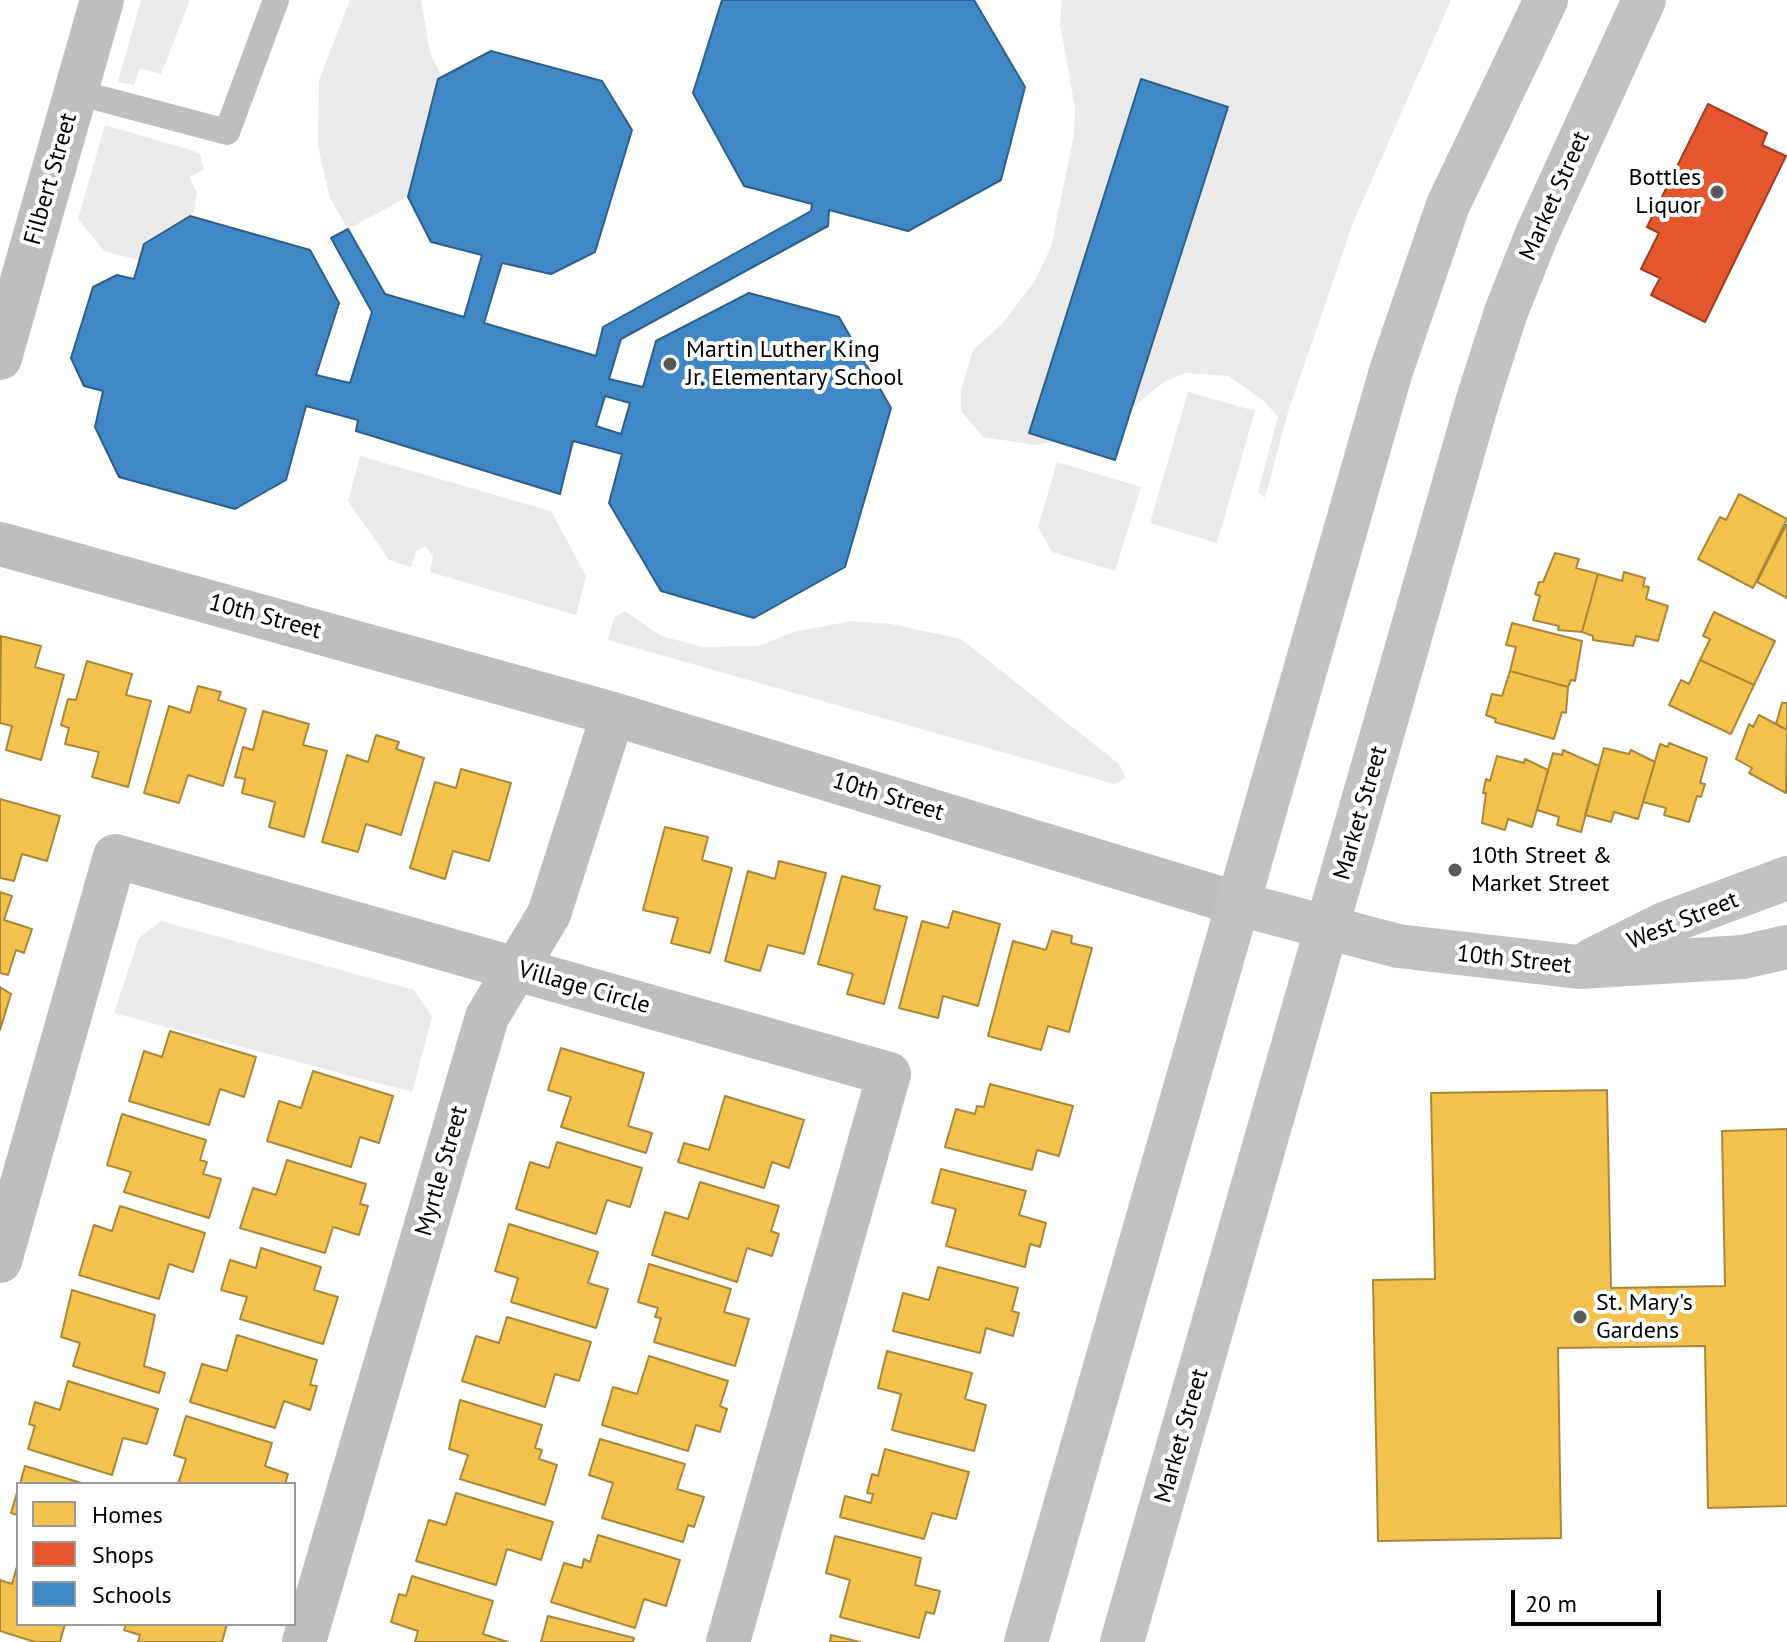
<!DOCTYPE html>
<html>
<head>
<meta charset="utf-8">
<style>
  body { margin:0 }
  #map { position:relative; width:1787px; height:1642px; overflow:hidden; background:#fff; font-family:"PT Sans",sans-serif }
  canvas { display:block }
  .legend { position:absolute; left:16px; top:1482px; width:280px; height:144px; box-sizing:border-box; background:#fff; border:2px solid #999; margin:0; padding:10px 14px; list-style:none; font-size:24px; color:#000 }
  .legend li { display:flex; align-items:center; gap:16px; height:40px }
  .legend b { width:40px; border:2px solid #999 }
  .scale { position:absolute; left:1511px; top:1590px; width:150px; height:36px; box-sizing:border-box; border:4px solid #000; border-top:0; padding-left:10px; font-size:24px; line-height:28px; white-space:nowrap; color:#000; -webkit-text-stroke:6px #fff; paint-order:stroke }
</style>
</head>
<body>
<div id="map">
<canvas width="1787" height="1642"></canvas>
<ul class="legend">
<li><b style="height:22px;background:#f2c14e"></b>Homes</li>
<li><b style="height:22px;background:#e4572e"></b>Shops</li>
<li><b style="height:22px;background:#3f88c5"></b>Schools</li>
</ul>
<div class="scale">20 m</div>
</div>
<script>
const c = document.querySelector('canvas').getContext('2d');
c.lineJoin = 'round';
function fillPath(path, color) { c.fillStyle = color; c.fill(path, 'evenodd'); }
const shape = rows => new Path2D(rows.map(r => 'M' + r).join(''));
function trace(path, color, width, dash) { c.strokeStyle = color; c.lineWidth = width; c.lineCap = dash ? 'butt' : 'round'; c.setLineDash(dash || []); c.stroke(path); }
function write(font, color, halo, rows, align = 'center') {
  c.font = font + ' "PT Sans",sans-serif'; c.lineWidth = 8; c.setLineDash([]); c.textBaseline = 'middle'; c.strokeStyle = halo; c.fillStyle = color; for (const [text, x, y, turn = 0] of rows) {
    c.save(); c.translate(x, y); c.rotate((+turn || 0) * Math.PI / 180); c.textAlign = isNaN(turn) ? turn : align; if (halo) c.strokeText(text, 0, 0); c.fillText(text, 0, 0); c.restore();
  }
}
fillPath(shape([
  [141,0,190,0,161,74,140,68,134,85,118,82],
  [350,0,421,0,430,53,442,77,438,79,408,197,348,229,330,198,318,147,319,80],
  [1062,0,1451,0,1353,223,1288,412,1265,498,1258,492,1278,417,1264,401,1229,376,1185,373,1164,382,1122,416,1062,440,1035,445,983,437,961,411,961,391,973,350,1002,324,1034,282,1051,247,1074,135,1075,108,1060,23],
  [105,125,191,150,200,154,202,161,204,170,189,177,197,192,194,212,144,244,139,260,104,251,78,219],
  [1188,392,1255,411,1217,543,1150,523],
  [360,456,551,511,586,576,576,615,430,572,433,556,425,546,416,551,411,567,389,560,348,501],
  [1057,462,1141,487,1115,571,1052,552,1038,527],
  [625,611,661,636,703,647,758,646,794,632,851,621,891,624,961,639,1119,764,1126,778,1114,784,608,640,614,617],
  [161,921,414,990,432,1017,412,1092,114,1013,139,938]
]), '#eaeaea');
const homes = shape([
  [1739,494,1787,519,1753,588,1698,559,1720,517,1726,520,1739,494],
  [1786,525,1787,525,1787,598,1757,582,1786,525],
  [1555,553,1579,559,1576,568,1598,574,1582,632,1558,630,1559,626,1533,620,1540,596,1535,594,1539,582,1543,582,1555,553],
  [1624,572,1645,578,1643,586,1649,587,1646,599,1668,606,1658,641,1636,636,1633,646,1593,640,1593,636,1582,632,1598,574,1622,581,1624,572],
  [1714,612,1775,641,1754,685,1700,660,1710,639,1703,636,1714,612],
  [1512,623,1582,641,1575,681,1571,680,1568,687,1510,671,1516,647,1506,645,1512,623],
  [1,636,41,646,35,667,64,675,41,760,6,750,12,726,0,723,1,636],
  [1700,660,1754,685,1731,734,1669,705,1681,680,1689,684,1700,660],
  [87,661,132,674,126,695,151,701,128,787,92,777,99,752,65,744,69,728,61,725,68,699,76,700,87,661],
  [1510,671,1568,687,1566,713,1562,712,1554,739,1495,722,1496,719,1486,715,1492,694,1502,696,1510,671],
  [198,686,221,692,218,700,246,709,223,786,188,775,179,803,144,793,169,706,190,713,198,686],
  [1782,703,1787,703,1787,730,1776,724,1782,703],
  [263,711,309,724,303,745,327,751,304,837,269,827,275,802,242,793,245,779,235,777,243,747,253,750,263,711],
  [1759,715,1787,730,1786,793,1749,773,1752,768,1736,759,1749,724,1753,727,1759,715],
  [376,735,399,742,396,749,424,758,401,835,366,824,358,852,322,842,347,755,368,762,376,735],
  [1669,743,1707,758,1700,783,1705,784,1701,797,1697,796,1689,822,1664,815,1666,808,1643,802,1660,744,1668,747,1669,743],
  [1604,748,1629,754,1631,750,1655,762,1638,819,1614,812,1611,822,1585,815,1604,748],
  [1563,750,1599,766,1581,832,1557,825,1559,817,1537,810,1553,753,1562,755,1563,750],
  [1497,756,1524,763,1525,759,1548,770,1532,827,1508,819,1505,830,1482,823,1486,793,1483,793,1486,779,1490,781,1497,756],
  [461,769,511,783,489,861,453,851,445,879,410,868,435,782,456,788,461,769],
  [0,799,60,816,47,861,22,854,14,881,0,878,0,799],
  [665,827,708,837,702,860,732,868,710,953,671,943,678,918,643,910,665,827],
  [779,861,826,873,804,954,768,945,760,971,725,961,748,871,775,879,779,861],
  [842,876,880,886,874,909,907,917,884,1004,847,994,853,974,818,964,842,876],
  [0,892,12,896,4,920,32,929,24,953,16,950,8,975,0,973,0,892],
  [953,911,1000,924,978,1006,943,996,938,1018,899,1008,922,921,948,928,953,911],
  [1052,931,1072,936,1071,943,1092,948,1069,1032,1048,1026,1041,1050,988,1036,1013,941,1046,950,1052,931],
  [0,987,11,994,0,1030,0,987],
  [170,1031,256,1057,244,1097,220,1089,209,1125,129,1101,144,1051,162,1057,170,1031],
  [561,1048,644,1073,628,1126,652,1133,646,1153,561,1127,571,1097,548,1090,561,1048],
  [313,1071,393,1096,379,1143,360,1137,351,1167,267,1141,279,1101,301,1108,313,1071],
  [990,1084,1073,1106,1059,1156,1037,1150,1032,1170,945,1147,956,1109,975,1114,977,1106,984,1107,990,1084],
  [1607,1090,1611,1288,1725,1286,1722,1131,1787,1129,1787,1506,1708,1508,1705,1346,1558,1348,1561,1538,1378,1541,1373,1280,1435,1279,1431,1093,1607,1090],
  [725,1096,804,1120,789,1168,772,1162,764,1188,678,1162,684,1143,709,1150,725,1096],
  [122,1114,206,1140,200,1160,207,1162,203,1174,221,1179,209,1218,124,1192,131,1172,107,1165,122,1114],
  [557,1142,642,1168,630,1207,607,1200,596,1234,516,1209,530,1162,549,1168,557,1142],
  [287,1160,366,1184,360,1204,368,1206,359,1235,333,1227,325,1253,240,1228,253,1188,276,1195,287,1160],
  [941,1169,1026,1191,1019,1215,1046,1223,1040,1247,1030,1244,1025,1267,946,1246,956,1209,932,1203,941,1169],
  [700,1182,779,1206,771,1231,779,1234,772,1256,747,1248,737,1282,652,1255,665,1212,688,1219,700,1182],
  [120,1206,205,1233,193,1272,169,1264,159,1299,79,1275,94,1225,112,1231,120,1206],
  [509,1224,598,1252,588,1283,608,1289,596,1328,511,1302,518,1278,495,1271,509,1224],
  [261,1248,321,1267,314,1290,338,1297,323,1344,240,1319,247,1297,221,1290,230,1260,256,1268,261,1248],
  [649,1264,731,1289,724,1312,749,1319,735,1366,654,1342,661,1318,655,1317,658,1308,638,1302,649,1264],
  [938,1267,1018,1288,1012,1311,1019,1313,1013,1336,986,1328,980,1353,893,1331,903,1293,929,1300,938,1267],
  [72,1290,155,1315,144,1366,165,1373,159,1393,73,1366,80,1343,61,1337,72,1290],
  [507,1317,591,1342,579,1381,555,1374,545,1407,462,1381,476,1336,499,1343,507,1317],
  [237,1335,317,1360,310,1385,317,1386,310,1410,284,1401,275,1428,190,1402,202,1364,227,1371,237,1335],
  [887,1351,972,1373,965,1399,986,1405,974,1451,892,1430,901,1394,878,1388,887,1351],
  [649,1356,728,1381,720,1406,727,1409,720,1432,696,1425,688,1451,602,1425,613,1387,637,1394,649,1356],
  [68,1381,158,1409,147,1444,123,1438,112,1475,28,1449,35,1426,29,1424,35,1402,60,1410,68,1381],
  [460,1400,542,1425,535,1448,542,1450,539,1459,557,1465,545,1505,460,1479,468,1455,449,1449,460,1400],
  [186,1416,272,1443,265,1466,288,1474,285,1484,178,1484,186,1459,174,1455,186,1416],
  [600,1439,685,1464,677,1489,704,1497,694,1527,688,1525,683,1542,602,1518,613,1483,589,1475,600,1439],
  [885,1449,969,1472,956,1519,932,1513,924,1539,840,1517,845,1496,871,1503,873,1494,867,1493,872,1474,878,1476,885,1449],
  [25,1466,85,1484,20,1484,25,1466],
  [18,1489,18,1515,11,1513,18,1489],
  [456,1493,553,1522,541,1560,507,1549,496,1585,416,1561,429,1520,446,1525,456,1493],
  [598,1535,680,1560,666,1606,644,1599,635,1628,551,1602,564,1563,582,1568,584,1559,590,1562,598,1535],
  [835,1536,921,1558,915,1585,940,1591,934,1614,926,1612,919,1638,840,1617,850,1580,826,1573,835,1536],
  [18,1563,18,1624,65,1624,60,1642,35,1642,0,1631,0,1580,12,1584,18,1563],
  [412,1576,493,1601,483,1634,508,1642,415,1642,418,1631,391,1622,399,1594,406,1596,412,1576],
  [548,1616,634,1638,633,1642,541,1642,548,1616],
  [126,1624,227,1624,222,1642,138,1642,140,1635,124,1630,126,1624],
  [831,1635,860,1642,830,1642,831,1635]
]);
fillPath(homes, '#f2c14e');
trace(homes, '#a98737', 2);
const shops = shape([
  [1708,104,1767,133,1762,145,1786,156,1705,322,1651,295,1660,278,1641,269,1659,233,1647,227,1708,104]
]);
fillPath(shops, '#e4572e');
trace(shops, '#a03d20', 2);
const schools = shape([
  [722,0,974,0,1025,87,1001,180,908,231,829,210,828,226,621,339,609,379,643,387,656,341,749,293,839,317,891,408,845,567,754,618,661,591,609,503,622,454,573,441,560,494,356,431,358,420,306,406,286,480,235,509,119,477,95,427,103,391,84,386,71,358,93,287,117,275,134,279,144,244,190,216,310,250,339,303,316,375,350,383,372,312,331,238,348,229,385,294,464,317,482,255,431,242,408,197,438,79,491,51,602,81,632,130,595,252,551,274,502,263,484,323,596,356,603,327,811,211,812,204,744,186,693,93,722,0],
  [605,396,630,403,621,434,596,426,605,396],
  [1141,79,1228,107,1115,460,1029,433,1141,79]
]);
fillPath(schools, '#3f88c5');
trace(schools, '#2c5f8a', 2);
trace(shape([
  [76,92,227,132,276,0]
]), '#bebebe', 26);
trace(shape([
  [0,358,102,0],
  [0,544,613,714,1239,904],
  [0,1261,115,856,889,1074,728,1642],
  [304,1642,487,1017,549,914,613,714]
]), '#bebebe', 44);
trace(shape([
  [1239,904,1398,946,1579,967,1743,957,1787,947],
  [1592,960,1666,923,1787,878],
  [1026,1642,1391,371,1448,205,1546,0],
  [1122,1642,1479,396,1506,312,1537,234,1644,0]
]), '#c1c1c1', 44);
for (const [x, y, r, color] of [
  [1717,192,8,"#595959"],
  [670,364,8,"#595959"],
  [1455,870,8,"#595959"],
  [1580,1317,8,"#595959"]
]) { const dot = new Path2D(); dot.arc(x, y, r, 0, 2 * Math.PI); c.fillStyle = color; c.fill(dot); trace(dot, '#fff', 3); }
write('24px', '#000', '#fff', [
  ["Bottles",1701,178,"right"],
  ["Liquor",1701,206,"right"],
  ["Martin Luther King",686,350],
  ["Jr. Elementary School",686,378],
  ["10th Street &",1471,856],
  ["Market Street",1471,884],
  ["St. Mary's",1596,1303],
  ["Gardens",1596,1331]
], 'left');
write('24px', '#000', '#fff', [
  ["Filbert Street",51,179,-74],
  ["Market Street",1555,196,-66],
  ["10th Street",265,617,15],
  ["10th Street",888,797,17],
  ["Market Street",1361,813,-74],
  ["West Street",1683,921,-22],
  ["10th Street",1514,960,6],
  ["Village Circle",584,988,16],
  ["Myrtle Street",442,1171,-74],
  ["Market Street",1182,1436,-74]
]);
</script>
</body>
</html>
